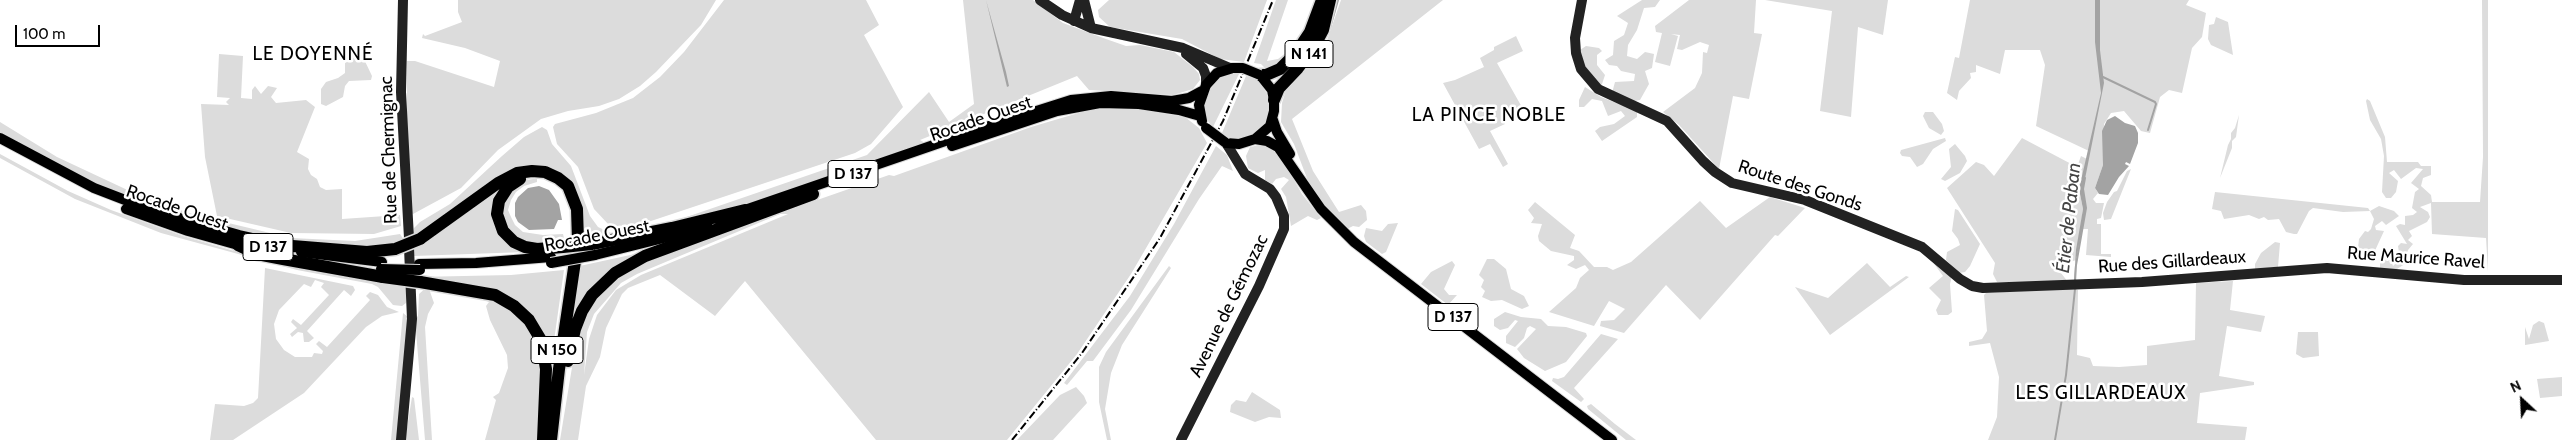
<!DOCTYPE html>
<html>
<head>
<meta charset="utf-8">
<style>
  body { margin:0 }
  #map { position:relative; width:2562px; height:440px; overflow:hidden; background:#fff; font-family:Cabin,sans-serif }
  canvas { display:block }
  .north { position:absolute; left:2497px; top:375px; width:50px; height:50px; -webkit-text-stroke:4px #fff; paint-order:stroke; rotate:335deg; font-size:14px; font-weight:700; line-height:20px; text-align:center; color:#000 }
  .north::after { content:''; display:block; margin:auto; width:18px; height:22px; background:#000; clip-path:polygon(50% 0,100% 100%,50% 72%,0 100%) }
  .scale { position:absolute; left:15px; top:25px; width:85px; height:22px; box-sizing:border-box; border:2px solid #000; border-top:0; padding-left:6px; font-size:15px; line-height:18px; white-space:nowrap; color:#000; -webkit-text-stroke:4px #fff; paint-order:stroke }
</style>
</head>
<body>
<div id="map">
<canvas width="2562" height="440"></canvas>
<div class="north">N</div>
<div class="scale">100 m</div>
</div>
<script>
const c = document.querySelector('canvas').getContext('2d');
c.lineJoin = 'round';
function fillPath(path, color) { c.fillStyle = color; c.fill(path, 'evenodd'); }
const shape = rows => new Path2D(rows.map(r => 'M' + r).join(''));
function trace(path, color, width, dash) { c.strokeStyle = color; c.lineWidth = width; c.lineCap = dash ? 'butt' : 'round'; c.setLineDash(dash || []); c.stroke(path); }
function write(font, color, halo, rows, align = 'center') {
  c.font = font + ' Cabin,sans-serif'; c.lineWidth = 5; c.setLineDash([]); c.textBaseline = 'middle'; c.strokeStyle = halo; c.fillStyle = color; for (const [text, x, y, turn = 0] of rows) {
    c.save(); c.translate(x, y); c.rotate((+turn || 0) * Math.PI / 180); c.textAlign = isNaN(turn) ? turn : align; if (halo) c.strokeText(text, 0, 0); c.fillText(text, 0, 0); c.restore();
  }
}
fillPath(shape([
  [458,0,716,0,701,25,656,72,640,86,619,99,599,106,568,111,541,119,498,150,461,188,413,214,410,211,407,174,407,61,415,61,494,87,500,61,465,48,422,38,423,34,425,36,462,22,458,12],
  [724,0,866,0,879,25,864,35,903,107,871,144,855,153,636,226,620,228,609,225,594,209,578,167,557,144,553,127,555,124,596,113,633,98,660,77,684,52],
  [963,0,1033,0,1063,23,1106,39,1126,46,1140,45,1174,52,1193,67,1199,74,1200,80,1193,89,1173,95,1089,90,1077,76,920,140,925,143,794,189,740,206,675,221,867,155,929,92,949,122,974,104],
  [1109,0,1267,0,1244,62,1220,59,1182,39,1110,27,1099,17,1098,10],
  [1276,0,1288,0,1267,61,1278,59,1286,53,1277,64,1266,69,1261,64,1254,63],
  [1341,0,1443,0,1292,119,1313,171,1339,212,1361,205,1366,211,1367,220,1359,227,1353,226,1347,229,1326,209,1308,181,1294,144,1281,122,1282,103,1286,90,1325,46],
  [1642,0,1660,0,1655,7,1644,8,1637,30,1628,45,1627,56,1637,59,1645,52,1654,54,1652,68,1645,71,1649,84,1640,100,1634,101,1612,93,1615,82,1634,81,1635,74,1621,71,1617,66,1609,65,1605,60,1613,55,1614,41,1624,35,1628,23,1617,16],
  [1689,0,1756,0,1754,33,1762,34,1749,99,1733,96,1719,169,1679,125,1663,112,1695,88,1702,73,1703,52,1707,53,1709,45,1700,42,1682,50,1677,49,1680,35,1671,34,1678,36,1670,66,1655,62,1662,33,1656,32,1655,26],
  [1765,0,1888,0,1883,35,1858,27,1851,117,1820,111,1832,11],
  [1970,0,2189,0,2186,5,2206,13,2202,37,2192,48,2182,93,2169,90,2160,97,2150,133,2141,131,2124,111,2111,113,2104,124,2103,165,2095,188,2098,193,2093,199,2096,203,2104,203,2101,218,2097,219,2097,224,2101,224,2101,254,2111,254,2111,257,2086,255,2088,229,2082,229,2086,208,2083,189,2089,151,2036,126,2045,65,2040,50,2005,50,2000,74,1976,65,1976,72,1970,73,1971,78,1959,91,1957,100,1947,93,1955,57,1959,58],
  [2482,0,2488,0,2488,272,2486,238,2432,234,2431,203,2420,207,2428,212,2430,217,2427,222,2409,231,2412,236,2408,240,2413,244,2408,250,2406,257,2411,260,2397,269,2380,269,2380,259,2391,260,2393,266,2400,259,2398,246,2401,243,2407,244,2396,226,2400,224,2405,225,2405,216,2413,215,2417,212,2412,208,2415,192,2419,189,2411,183,2423,169,2416,168,2401,179,2394,170,2389,173,2398,181,2396,192,2391,198,2386,198,2382,192,2384,156,2381,139,2370,120,2366,101,2367,99,2370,101,2385,137,2387,162,2418,162,2421,166,2431,166,2431,175,2423,178,2421,186,2431,195,2432,202,2480,202,2483,157],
  [2216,17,2228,22,2233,55,2211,45,2208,39,2209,25,2214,24],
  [1516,36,1523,51,1497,63,1523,109,1503,119,1505,124,1490,131,1508,164,1503,167,1490,144,1479,149,1443,83,1455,80,1484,67,1480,58,1494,50,1494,47],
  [1586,46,1599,48,1602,51,1597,55,1597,65,1605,75,1601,87,1586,72,1580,50],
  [219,54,243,56,241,98,252,99,252,90,255,86,261,94,268,86,277,88,271,97,276,103,306,100,315,107,297,152,309,159,308,169,311,175,317,179,320,187,326,190,342,189,342,219,400,215,401,226,374,234,291,233,217,216,205,157,201,104,229,105,226,102,230,98,217,97],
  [357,55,362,55,372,76,371,80,349,81,345,86,343,97,326,106,321,104,321,89,326,82,338,78,345,73,345,63],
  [1229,73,1239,74,1213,127,1207,120,1204,104,1208,90,1219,78],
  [1246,76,1257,78,1269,97,1271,105,1267,120,1256,134,1241,139,1227,138,1222,133],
  [1585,87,1601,97,1627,107,1637,112,1637,117,1602,141,1595,131,1600,127,1614,124,1625,116,1621,111,1608,116,1602,101,1592,99,1584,107,1579,107,1579,100],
  [1092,109,1136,109,1185,117,1199,128,1207,143,1131,274,1077,354,1007,440,876,440,745,281,715,316,660,275,628,288,622,294,606,328,600,357,586,386,578,440,560,440,578,331,598,292,642,261,889,175,894,176,1031,127],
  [780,214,788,214,641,275,616,290,597,315,589,339,584,375,587,332,594,314,621,283,637,274],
  [1925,112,1933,112,1942,124,1944,131,1941,135,1929,128,1923,116],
  [2239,115,2236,137,2232,141,2232,148,2220,178,2228,145,2231,139,2231,133,2235,128],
  [0,122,57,157,136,194,195,215,291,238,355,241,400,234,404,240,367,247,254,237,193,221,82,179,0,134],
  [542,127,547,130,552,144,571,166,590,216,598,227,613,234,580,241,582,228,553,168,548,166,528,165,514,168,422,232,413,235,414,228,420,222,450,204,502,156,524,137],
  [1945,138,1946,141,1933,149,1923,164,1917,167,1910,157,1902,156,1900,153,1901,150],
  [2022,138,2077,167,2081,156,2087,159,2079,189,2083,209,2076,260,2064,264,2061,273,2068,282,1997,282,1993,274,1995,263,1947,188,1976,162,1984,165,1994,176],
  [1264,144,1275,151,1283,161,1302,194,1321,218,1317,220,1308,216,1291,226,1286,197,1281,189,1289,180,1284,177,1276,179,1272,184,1265,180,1265,170,1258,173,1248,168,1246,156,1250,147],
  [1955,144,1965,156,1967,161,1960,173,1945,181,1941,179,1951,167,1949,149],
  [1216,146,1227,155,1233,171,1222,166,1199,199,1131,310,1093,361,1087,361,1067,385,1064,383,1130,296,1174,224],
  [0,154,68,191,111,210,183,236,248,255,407,283,406,303,402,306,393,305,378,287,372,284,297,270,161,233,75,199,0,158],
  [2131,169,2111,219,2104,220,2103,213,2107,202,2114,192,2117,191,2127,171],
  [533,179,537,179,537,182,524,186,516,192,511,200,508,210,511,217,515,225,523,232,543,235,563,234,565,243,544,245,522,242,503,223,502,203,505,195,525,180],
  [508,180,495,208,525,252,414,256,413,245],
  [2215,192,2368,208,2370,211,2379,206,2394,211,2399,216,2386,225,2382,221,2375,226,2376,230,2384,231,2373,255,2369,259,2358,248,2359,239,2365,231,2368,232,2371,229,2374,219,2370,211,2343,212,2313,208,2309,211,2297,234,2294,234,2286,232,2279,219,2268,220,2264,217,2259,219,2249,215,2224,219,2221,211,2212,209],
  [1770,197,1805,208,1778,236,1775,235,1700,320,1666,285,1624,333,1600,326,1601,321,1614,320,1625,309,1609,301,1594,326,1549,312,1576,288,1580,278,1589,270,1585,265,1576,269,1567,265,1574,260,1574,256,1551,251,1539,241,1538,236,1542,224,1531,223,1534,218,1528,210,1535,202,1575,235,1570,248,1579,251,1594,267,1607,267,1613,270,1631,262,1700,201,1726,228],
  [1955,209,1958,210,1980,244,1970,266,1965,272,1959,273,1946,260,1947,252,1960,245,1958,239,1952,231],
  [1398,223,1386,252,1382,254,1366,242,1364,236,1366,228,1382,231,1388,224],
  [2275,242,2280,243,2278,267,2255,269,2255,264,2261,253],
  [635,254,642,254,623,264,572,329,575,267],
  [1487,259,1494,259,1506,269,1511,289,1524,296,1529,306,1522,309,1502,300,1491,301,1482,297,1485,291,1481,287,1484,280,1479,275],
  [1452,261,1455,265,1444,289,1449,295,1457,295,1448,305,1421,284,1431,272],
  [1932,261,1952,276,1950,284,1952,312,1948,315,1938,315,1936,310,1941,300,1929,288,1943,276],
  [1867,263,1890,287,1906,276,1909,277,1830,335,1795,287,1828,298],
  [1169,266,1171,268,1122,345,1111,373,1105,409,1111,440,1107,440,1099,402,1099,367,1106,352],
  [265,268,353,286,355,290,351,296,344,290,307,331,314,338,309,342,304,342,303,333,298,332,292,337,290,334,297,328,291,322,293,319,301,325,329,295,321,287,324,283,315,280,311,287,304,284,279,310,274,324,276,339,284,350,295,357,312,357,314,353,322,354,323,351,316,344,319,341,327,347,370,300,366,296,370,292,378,295,387,307,399,312,382,316,366,327,304,393,233,440,210,440,215,404,244,406,253,403,258,398],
  [564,270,553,348,551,349,548,349,523,310,417,277,511,275],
  [2233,281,2230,310,2265,316,2261,332,2227,326,2219,376,2254,382,2254,385,2200,393,2197,423,2247,427,2245,440,1988,440,1997,417,1999,377,1990,343,1969,346,1969,342,1982,339,1987,331,1984,295,1986,293,2075,288,2078,290,2077,355,2090,358,2093,366,2119,367,2147,365,2147,346,2195,340,2196,283],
  [428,286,434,303,428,314,425,327,432,440,425,440,415,319,418,316,419,294],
  [475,296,497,299,532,329,542,357,538,440,485,440,496,400,493,397,499,393,508,368,507,355,490,320,486,306,489,302],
  [1505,312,1521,317,1541,319,1548,326,1566,327,1586,333,1587,336,1566,362,1545,371,1524,358,1517,349,1536,329,1530,326,1527,328,1524,338,1515,347,1506,343,1506,336,1518,321,1515,320,1508,328,1500,330,1494,326,1494,319],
  [403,313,408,317,397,440,391,440],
  [2539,321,2544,323,2549,341,2525,345,2525,327,2529,339,2533,325],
  [2298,332,2318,332,2319,356,2303,358,2296,354],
  [1601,334,1618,339,1574,388,1584,399,1581,402,1552,381,1553,378,1558,379,1564,377],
  [2562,377,2562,396,2540,398,2537,379],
  [1076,387,1084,396,1087,403,1053,440,1017,440,1060,395],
  [1252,392,1280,410,1281,418,1269,417,1255,422,1230,412,1231,405,1236,400,1246,402],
  [412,397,414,398,419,440,405,440],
  [1591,404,1615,424,1636,440,1626,440,1588,409,1587,406]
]), '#dcdcdc');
fillPath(shape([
  [986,0,1006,72,1009,86,1007,87],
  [2095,0,2100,0,2100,50,2104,83,2083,189,2086,208,2075,266,2075,280,2074,281,2076,250,2083,209,2079,189,2101,93,2095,42],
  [2115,116,2125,123,2135,126,2138,133,2138,143,2130,164,2126,162,2125,164,2129,166,2119,177,2108,195,2099,194,2095,188,2103,165,2102,131,2107,120],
  [539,186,549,190,559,204,562,220,558,220,554,229,529,230,518,222,515,216,515,203,518,197,528,188],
  [2074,289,2076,289,2067,375,2056,440,2054,440,2065,375]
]), '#a3a3a3');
trace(shape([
  [1330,28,1338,0],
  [2103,77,2155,102,2156,104,2148,130],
  [2075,282,2076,265,2086,208,2083,189,2085,178]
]), '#a3a3a3', 2);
const primary = shape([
  [1273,120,1277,132,1290,154],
  [1202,121,1199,105,1206,85,1217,73,1233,68],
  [0,138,94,188,164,215],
  [1255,139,1267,141,1278,147,1321,209,1354,242,1612,440],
  [1226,143,1239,144,1255,139,1270,126,1274,111,1274,100,1272,90,1260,75],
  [952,146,1057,111,1100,103,1139,104,1179,110,1200,116],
  [126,209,188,231,245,247],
  [739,212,983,128,1071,100,1111,96,1172,101,1189,98,1202,91],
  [301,252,382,262],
  [595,255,708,227],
  [419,264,476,263,551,257]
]);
const highway = shape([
  [1260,75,1266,75,1280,69,1296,53,1310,32,1322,0],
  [1274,100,1279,88,1298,68,1315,45,1323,30,1330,0],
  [520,179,508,187,499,201,497,214,503,231,514,242,525,247,537,249,563,247],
  [158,213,239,236,280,245,367,252,395,249],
  [420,239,498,183,517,173,532,171,545,172,558,178,568,186,577,209,578,241,559,369,551,440],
  [592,244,672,228,745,210],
  [238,245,257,254,283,259,383,277],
  [420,282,495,295,514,306,529,320,541,340,546,369,543,440],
  [568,361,575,329,582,311,592,295,615,273,645,256,813,194]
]);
trace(primary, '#dbdbdb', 12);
trace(highway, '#dbdbdb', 15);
trace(shape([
  [403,0,401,92,409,238],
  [1040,0,1062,15,1091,28,1183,48,1230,68],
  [1084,0,1091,28],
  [1582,0,1575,38,1576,53,1581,69,1598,89,1667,121,1703,161,1715,172,1732,183,1805,200,1922,247,1960,279,1972,286,1983,288,2142,282,2327,268,2464,280,2562,280],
  [1074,21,1080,0],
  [1186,54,1203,68,1206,76,1206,85],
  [401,440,412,319,409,248],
  [1181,440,1259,286,1284,229,1284,216,1276,197,1270,189,1245,174,1226,143]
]), '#222', 10);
trace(primary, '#000', 10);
trace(highway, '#000', 12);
trace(shape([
  [1012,440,1082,353,1160,238,1223,121,1273,0]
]), '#000', 2, [8, 2.5, 1, 2.5]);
const primaryBridge = shape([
  [1233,68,1243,68,1260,75],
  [1206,128,1226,143],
  [551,263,595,255],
  [381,269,420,270]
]);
const highwayBridge = shape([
  [563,247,592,244],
  [395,249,420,239],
  [383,277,420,282]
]);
trace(primaryBridge, '#dbdbdb', 12, []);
trace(highwayBridge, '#dbdbdb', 15, []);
trace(primaryBridge, '#000', 10);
trace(highwayBridge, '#000', 12);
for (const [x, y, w] of [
  [1309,54,48],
  [853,174,50],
  [268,247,50],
  [1453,317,50],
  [557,350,52]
]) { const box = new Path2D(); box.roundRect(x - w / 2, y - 13.5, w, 27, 4); c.fillStyle = '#fff'; c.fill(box); trace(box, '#000', 1); }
write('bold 16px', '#000', null, [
  ["N 141",1309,54],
  ["D 137",853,174],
  ["D 137",268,247],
  ["D 137",1453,317],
  ["N 150",557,350]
]);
write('18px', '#000', '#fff', [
  ["Rocade Ouest",981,119,-19],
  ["Rue de Chermignac",389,150,-92],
  ["Route des Gonds",1800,186,18],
  ["Rocade Ouest",177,208,19],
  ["Rocade Ouest",597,236,-11],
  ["Rue Maurice Ravel",2416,258,4],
  ["Rue des Gillardeaux",2172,262,-4],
  ["Avenue de Gémozac",1229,306,-64]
]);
c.letterSpacing = '1px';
write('19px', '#000', '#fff', [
  ["LE DOYENNÉ",313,54],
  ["LA PINCE NOBLE",1489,115],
  ["LES GILLARDEAUX",2101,393]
]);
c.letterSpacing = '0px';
write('italic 19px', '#444', '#fff', [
  ["Étier de Paban",2069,218,-84]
]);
</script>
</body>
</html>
